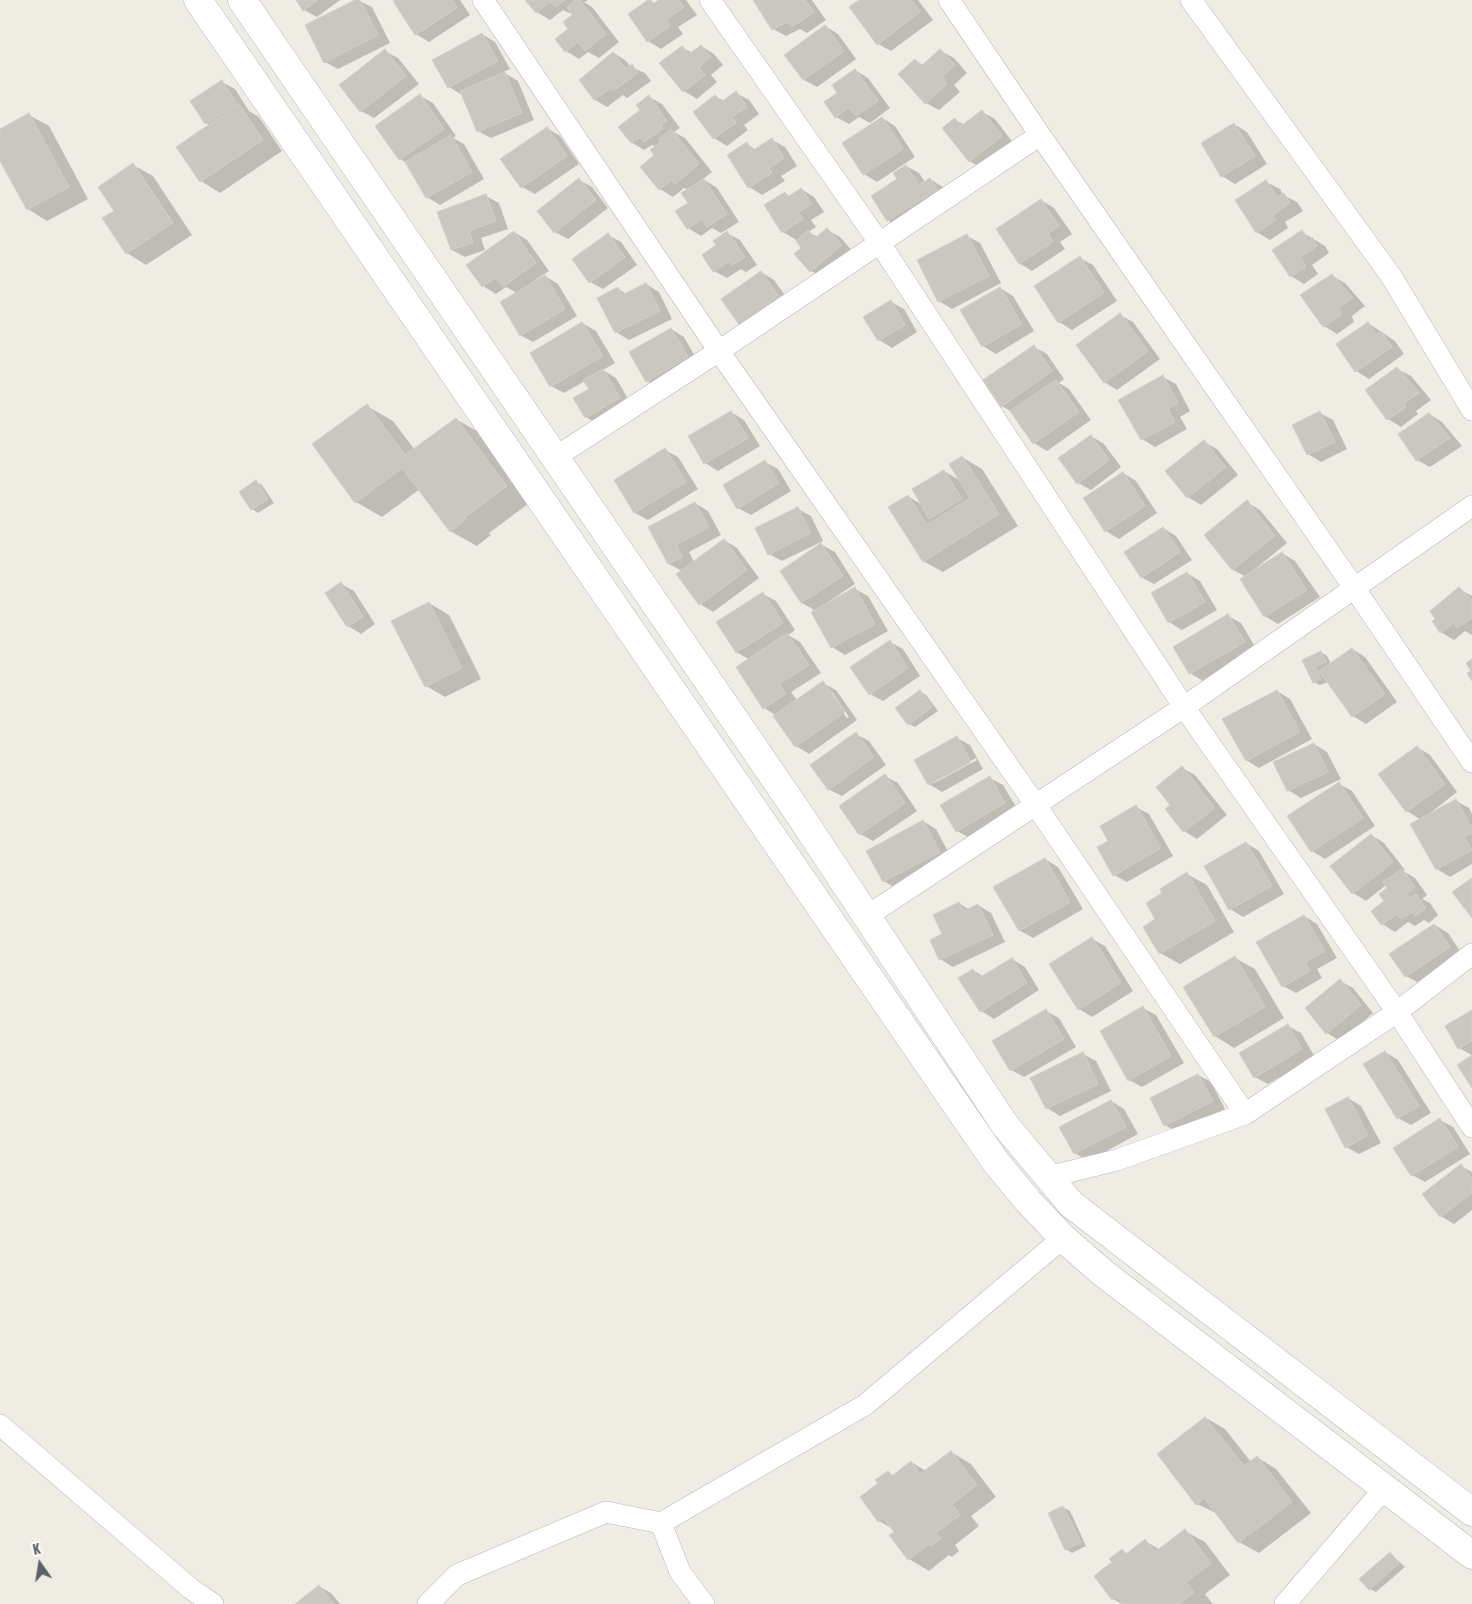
<!DOCTYPE html>
<html>
<head>
<meta charset="utf-8">
<style>
  body { margin:0 }
  #map { position:relative; width:1472px; height:1604px; overflow:hidden; background:#efece4; font-family:"Asap Condensed",sans-serif }
  canvas { display:block }
  .north { position:absolute; left:15px; top:1539px; width:50px; height:50px; -webkit-text-stroke:4px #fff; paint-order:stroke; rotate:347deg; font-size:14px; font-weight:700; line-height:20px; text-align:center; color:#5c6165 }
  .north::after { content:''; display:block; margin:auto; width:18px; height:22px; background:#5c6165; clip-path:polygon(50% 0,100% 100%,50% 72%,0 100%) }
</style>
</head>
<body>
<div id="map">
<canvas width="1472" height="1604"></canvas>
<div class="north">K</div>
</div>
<script>
const c = document.querySelector('canvas').getContext('2d');
c.lineJoin = 'round';
function fillPath(path, color) { c.fillStyle = color; c.fill(path, 'evenodd'); }
const shape = rows => new Path2D(rows.map(r => 'M' + r).join(''));
function trace(path, color, width, dash) { c.strokeStyle = color; c.lineWidth = width; c.lineCap = dash ? 'butt' : 'round'; c.setLineDash(dash || []); c.stroke(path); }
fillPath(shape([
  [297,0,340,0,317,17,304,10],
  [357,0,372,7,390,43,338,69,325,62],
  [397,0,460,0,470,15,429,42,416,34],
  [527,0,588,0,584,2,592,7,619,42,599,58,588,52,579,59,566,51,557,39,570,29,574,15,572,12,569,13,563,10,550,20,537,12],
  [650,0,656,4,661,0,686,0,697,15,678,27,683,34,661,49,648,41,629,15],
  [754,0,812,0,826,20,807,33,800,29,786,36,773,29],
  [861,0,918,0,933,20,891,51,878,44],
  [825,26,838,34,856,59,817,87,804,80],
  [482,34,495,42,510,69,503,72,518,81,534,120,491,138,478,131,462,95,449,87],
  [701,46,714,54,723,65,711,75,717,82,697,99,684,91,682,47,692,53],
  [385,51,398,58,419,84,374,118,361,111],
  [941,51,954,58,967,73,954,85,960,92,939,110,926,103,915,60,924,66],
  [614,53,626,61,631,67,645,73,651,81,627,98,623,95,607,107,594,99],
  [855,70,868,78,890,108,870,123,859,117,849,124,836,117],
  [222,82,235,89,249,111,259,117,282,151,220,193,201,181,210,126,206,123],
  [736,93,749,100,759,114,744,125,748,130,727,146,714,138,715,96,724,101],
  [420,96,433,103,456,136,453,138,464,144,484,179,440,205,427,197,407,163,400,159],
  [649,97,662,104,680,128,674,132,685,138,712,172,703,179,717,188,739,222,721,233,712,228,701,236,688,228,688,190,684,188,673,197,660,189,656,147,652,145,644,150,631,142],
  [982,112,995,119,1014,144,982,168,969,161,955,120,965,125],
  [29,115,49,126,88,199,47,221,28,209,0,158,0,130],
  [882,118,895,126,915,157,877,182,864,174],
  [1234,124,1247,132,1267,164,1235,184,1222,176],
  [547,128,560,136,579,164,535,194,522,187],
  [772,140,785,147,797,166,781,176,785,181,762,195,749,187,729,155,747,144,756,150],
  [133,165,153,176,192,235,146,265,127,253,115,211],
  [906,166,919,173,925,182,930,179,943,187,949,197,900,227,887,220,898,180],
  [579,180,592,187,608,208,568,239,555,232],
  [1266,182,1280,189,1283,195,1297,202,1303,211,1285,222,1288,228,1270,240,1257,232],
  [801,189,814,197,824,212,811,220,816,227,808,232,818,237,827,230,840,237,854,253,824,278,811,271,803,248,798,241,783,232,785,193,790,196],
  [486,196,499,203,508,229,481,238,485,250,465,257,452,250],
  [1041,200,1054,208,1072,234,1060,242,1065,249,1032,271,1019,263],
  [514,232,527,240,549,271,535,280,536,282,545,276,558,284,577,316,533,342,520,335,517,293,506,287,496,294,483,286,468,265],
  [1302,232,1325,246,1329,253,1312,265,1318,274,1304,284,1291,276,1274,250],
  [727,233,740,240,757,265,746,272,741,269,727,278,714,271],
  [608,235,621,242,637,265,603,289,590,282],
  [967,236,980,243,1001,283,952,309,939,301],
  [1080,258,1093,265,1117,301,1072,330,1059,322],
  [761,272,774,280,792,305,753,332],
  [1332,276,1345,283,1365,306,1352,316,1354,322,1337,334,1324,326],
  [646,284,659,292,672,319,629,340,616,332,618,289,627,294],
  [1000,288,1013,296,1034,331,996,354,983,346],
  [891,302,904,309,917,332,892,348,879,340],
  [1120,315,1133,322,1160,359,1117,390,1104,382],
  [582,323,596,331,615,363,603,370,616,378,632,406,599,425,586,417,590,389,585,381,564,393,551,386],
  [1368,323,1395,341,1404,354,1369,379,1356,371],
  [671,329,684,337,700,365,660,389,647,381],
  [1034,347,1047,354,1064,379,1059,383,1069,389,1091,420,1047,451,1034,443,1012,412,1002,406],
  [1397,369,1411,376,1431,400,1416,411,1418,414,1401,427,1388,419,1367,390],
  [1163,377,1176,384,1190,411,1180,417,1187,429,1155,447,1142,439],
  [367,406,393,421,415,450,456,419,482,434,532,501,489,533,491,535,477,546,450,531,420,489,382,517,356,502],
  [731,412,744,420,760,446,718,471,705,463],
  [1320,413,1333,420,1347,449,1321,462,1308,454],
  [1429,414,1442,422,1462,446,1430,467,1417,460],
  [1091,436,1104,444,1121,467,1091,490,1078,483],
  [1204,442,1217,449,1238,475,1201,505,1188,497],
  [665,450,678,457,698,489,648,520,635,513,615,480],
  [962,457,982,469,1018,526,943,572,923,561,908,496,922,505,944,471,961,481],
  [765,462,778,469,791,491,751,515,738,508],
  [1123,473,1136,481,1157,513,1119,539,1106,531],
  [256,482,262,485,274,503,258,513,252,509],
  [1247,502,1260,510,1287,543,1255,569,1256,570,1282,553,1295,561,1320,597,1278,624,1265,616,1242,580,1246,577,1232,569],
  [695,503,708,511,721,535,689,552,694,562,724,540,737,548,759,578,713,612,700,604,682,571,669,564,650,528],
  [798,509,811,516,823,541,782,561,769,554],
  [1163,528,1176,536,1192,560,1154,584,1141,577],
  [822,545,835,552,855,584,828,602,829,603,855,589,868,596,888,631,845,655,832,647,816,611,802,603],
  [1187,573,1200,581,1217,610,1182,630,1169,622],
  [341,584,354,591,375,624,361,634,348,626],
  [1459,589,1472,596,1472,635,1465,631,1454,640,1441,632],
  [763,594,776,601,795,630,788,635,800,642,821,673,791,692,798,701,823,683,836,690,857,720,809,754,796,746,777,716,764,708,737,667,749,659,736,652],
  [829,692,832,692,849,717,847,718],
  [429,603,449,615,481,679,445,697,426,686],
  [1228,616,1241,623,1257,650,1203,681,1190,673,1175,647],
  [890,642,903,649,920,676,883,701,870,694],
  [1352,649,1365,657,1397,702,1366,724,1353,716,1328,682,1320,685,1314,682,1304,661,1321,652,1327,656,1331,664],
  [1277,691,1290,699,1312,739,1259,768,1246,760],
  [920,692,926,695,938,711,915,727,909,724],
  [856,734,869,741,886,765,842,796,828,789],
  [957,738,970,745,983,769,942,792,929,784],
  [976,758,977,760,934,783,934,780],
  [1314,744,1327,752,1341,779,1301,798,1288,790],
  [1417,747,1430,755,1457,792,1424,818,1456,801,1469,808,1472,814,1472,864,1450,877,1437,869,1421,820,1407,811,1379,775],
  [1182,768,1195,775,1227,815,1197,839,1184,831,1171,805],
  [885,776,898,783,917,811,873,841,860,834],
  [990,778,1003,785,1018,810,970,838,957,831],
  [1339,784,1352,791,1375,826,1325,859,1312,851],
  [1136,807,1149,814,1173,856,1127,882,1114,875,1110,841],
  [923,821,936,829,952,859,897,889,884,881],
  [1371,835,1384,843,1405,870,1403,871,1415,878,1427,895,1422,899,1430,903,1438,915,1429,923,1424,920,1415,926,1408,922,1395,932,1382,924,1389,888,1386,885,1366,901,1353,893],
  [1246,843,1259,851,1284,894,1243,917,1230,909,1206,866],
  [1045,859,1058,867,1083,909,1033,938,1019,930],
  [1187,874,1207,885,1234,932,1180,964,1160,953,1157,920,1164,894],
  [959,903,970,910,978,905,991,913,1005,942,953,967,940,959,944,934],
  [1304,916,1317,924,1337,958,1317,969,1322,978,1296,993,1283,986],
  [1435,925,1448,933,1462,954,1419,983,1406,976],
  [1092,939,1105,946,1133,991,1092,1017,1079,1009,1051,965],
  [1235,958,1255,969,1284,1018,1234,1048,1215,1036],
  [1012,959,1025,967,1039,990,994,1019,981,1011,973,970,984,977],
  [1340,981,1353,988,1373,1013,1340,1041,1327,1033],
  [1143,1008,1156,1015,1184,1063,1142,1087,1129,1080],
  [1046,1011,1059,1018,1076,1047,1024,1077,1011,1070],
  [1472,1012,1472,1055,1459,1048],
  [1288,1026,1301,1033,1315,1057,1268,1084,1255,1077],
  [1385,1052,1398,1060,1431,1113,1411,1125,1398,1118],
  [1083,1054,1096,1061,1111,1091,1060,1116,1047,1108],
  [1198,1075,1211,1082,1225,1109,1178,1133,1165,1125],
  [1348,1098,1361,1106,1381,1143,1359,1154,1346,1147],
  [1111,1101,1124,1109,1138,1134,1088,1161,1075,1153],
  [1440,1120,1453,1127,1470,1154,1425,1182,1412,1175],
  [1461,1166,1472,1172,1472,1210,1454,1224,1441,1216,1424,1194],
  [1206,1418,1225,1429,1251,1462,1257,1457,1276,1469,1311,1513,1259,1553,1239,1542,1218,1514,1197,1504],
  [951,1452,971,1464,996,1497,971,1516,979,1526,955,1545,959,1551,952,1557,949,1555,929,1571,909,1559,893,1529,879,1521,879,1484,888,1472,894,1476,911,1462,926,1471],
  [1063,1507,1070,1511,1086,1546,1072,1553,1066,1549],
  [1185,1531,1205,1542,1230,1575,1205,1594,1213,1604,1122,1604,1113,1599,1114,1562,1122,1551,1128,1554,1145,1541,1160,1550],
  [1390,1553,1405,1567,1376,1592,1370,1589],
  [319,1586,332,1594,340,1604,297,1604]
]), '#0003');
const building = shape([
  [296,0,318,0,303,11,296,0],
  [355,0,360,0,378,35,324,63,305,25,355,0],
  [395,0,452,0,457,8,415,35,393,1,395,0],
  [525,0,565,0,555,7,550,2,536,13,525,0],
  [575,0,580,0,606,34,585,51,578,42,565,52,555,39,568,29,563,22,572,15,567,7,575,0],
  [648,0,653,4,659,0,679,0,684,7,666,20,670,26,647,42,628,14,648,0],
  [753,0,805,0,814,12,793,26,787,22,772,30,753,0],
  [859,0,911,0,920,12,877,45,849,7,859,0],
  [825,25,844,51,803,80,784,55,825,25],
  [482,33,498,61,448,88,432,60,482,33],
  [701,45,711,57,699,67,705,75,683,92,659,63,682,46,689,54,701,45],
  [385,49,406,76,360,112,339,85,385,49],
  [940,49,955,65,942,77,947,84,925,104,898,74,915,59,921,66,940,49],
  [613,52,626,69,632,64,638,73,613,91,611,88,594,100,579,80,613,52],
  [855,69,878,101,856,116,849,107,835,118,824,102,837,93,832,85,855,69],
  [505,72,522,113,477,132,460,91,505,72],
  [222,80,237,104,205,124,190,101,222,80],
  [736,91,747,107,732,117,736,123,713,139,693,112,715,95,721,102,736,91],
  [420,94,444,129,399,160,375,126,420,94],
  [649,95,667,121,661,125,663,128,644,142,640,137,631,143,618,127,640,110,636,105,649,95],
  [239,104,263,140,200,182,176,147,239,104],
  [982,110,1002,136,969,162,942,128,955,118,961,126,982,110],
  [29,113,69,187,27,210,0,161,0,129,29,113],
  [882,117,903,149,863,175,842,143,882,117],
  [1234,123,1255,156,1221,177,1201,143,1234,123],
  [547,127,567,156,521,188,500,159,547,127],
  [671,129,699,164,675,184,672,180,659,190,640,167,654,155,650,150,661,142,659,139,671,129],
  [451,135,472,172,426,198,405,162,451,135],
  [772,138,784,158,769,168,772,173,748,188,727,155,747,142,752,151,772,138],
  [133,163,173,223,126,254,102,218,114,211,98,187,133,163],
  [906,165,919,185,930,178,937,190,887,221,871,196,897,179,893,173,906,165],
  [579,178,596,200,554,233,537,211,579,178],
  [704,179,727,214,707,227,702,219,687,229,675,211,688,203,681,193,704,179],
  [1266,180,1277,197,1284,193,1290,203,1273,215,1276,220,1256,233,1235,200,1266,180],
  [801,188,812,204,799,212,803,219,782,233,764,205,785,192,788,197,801,188],
  [486,194,496,221,469,231,473,243,451,250,437,212,486,194],
  [1041,199,1059,226,1048,234,1053,242,1019,264,996,229,1041,199],
  [827,228,842,245,810,272,794,254,801,248,796,241,808,230,815,238,827,228],
  [1302,230,1309,241,1312,237,1317,246,1300,257,1306,267,1290,277,1272,250,1302,230],
  [514,231,536,263,503,287,497,277,482,287,466,265,514,231],
  [727,231,745,257,732,265,729,261,713,272,702,255,716,245,713,241,727,231],
  [608,233,625,257,589,283,572,259,608,233],
  [967,234,989,276,938,302,917,260,967,234],
  [1080,256,1104,293,1058,323,1034,286,1080,256],
  [761,271,780,298,740,326,721,299,761,271],
  [1332,274,1353,298,1339,308,1341,315,1323,327,1300,295,1332,274],
  [545,275,565,309,520,336,500,302,545,275],
  [646,283,660,311,615,333,597,298,618,287,622,295,646,283],
  [1000,287,1022,324,982,347,960,310,1000,287],
  [891,300,905,325,878,341,863,317,891,300],
  [1120,313,1148,351,1104,383,1076,345,1120,313],
  [582,322,603,356,550,387,530,353,582,322],
  [1368,322,1376,334,1382,332,1392,347,1355,372,1336,344,1368,322],
  [671,328,688,357,646,382,629,352,671,328],
  [1034,345,1052,371,1001,407,983,380,1034,345],
  [1397,367,1419,393,1404,403,1406,407,1387,420,1365,390,1397,367],
  [603,369,620,398,585,418,573,398,589,389,583,380,603,369],
  [1163,375,1178,403,1168,409,1175,422,1141,440,1118,400,1163,375],
  [1056,380,1079,412,1033,444,1010,411,1056,380],
  [367,404,405,455,456,418,507,486,464,518,466,519,450,532,402,468,355,503,312,444,367,404],
  [731,411,748,438,704,464,688,436,731,411],
  [1320,411,1335,442,1307,455,1292,425,1320,411],
  [1429,413,1450,438,1416,461,1398,434,1429,413],
  [1091,435,1109,460,1077,484,1058,458,1091,435],
  [1204,440,1226,467,1187,498,1165,471,1204,440],
  [665,448,686,482,634,513,614,480,665,448],
  [962,456,999,514,923,562,888,507,908,495,927,525,970,498,949,464,962,456],
  [765,460,779,483,737,509,723,485,765,460],
  [944,470,962,499,929,519,912,489,944,470],
  [1123,472,1145,506,1105,532,1083,498,1123,472],
  [256,480,268,499,251,510,239,492,256,480],
  [1247,500,1275,536,1232,570,1204,535,1247,500],
  [695,502,709,527,676,545,683,557,668,564,648,527,695,502],
  [798,507,811,533,768,555,755,528,798,507],
  [1163,527,1180,552,1141,578,1124,552,1163,527],
  [724,539,747,570,699,605,676,574,724,539],
  [821,543,843,576,801,603,780,571,821,543],
  [1282,552,1307,590,1264,617,1240,579,1282,552],
  [1187,572,1205,602,1168,623,1151,593,1187,572],
  [341,582,363,617,347,627,325,593,341,582],
  [855,587,875,624,831,648,811,612,855,587],
  [1459,587,1472,600,1472,618,1457,628,1454,623,1440,633,1432,621,1435,619,1430,611,1459,587],
  [763,592,783,623,736,653,716,622,763,592],
  [429,602,462,668,425,687,391,621,429,602],
  [1228,614,1245,642,1189,674,1173,647,1228,614],
  [787,633,809,665,779,684,786,694,763,709,736,667,787,633],
  [890,640,908,668,869,695,850,667,890,640],
  [1352,648,1385,694,1352,717,1319,671,1352,648],
  [1321,651,1326,662,1315,667,1321,679,1313,683,1302,660,1321,651],
  [1472,659,1472,681,1467,673,1471,671,1466,663,1472,659],
  [823,681,845,712,795,747,773,716,823,681],
  [920,690,932,707,908,725,895,708,920,690],
  [1277,690,1300,732,1246,761,1222,719,1277,690],
  [856,732,874,757,828,790,810,765,856,732],
  [957,736,971,762,928,785,914,760,957,736],
  [1314,743,1328,772,1287,791,1273,762,1314,743],
  [1417,746,1445,784,1406,812,1378,774,1417,746],
  [1182,766,1215,808,1183,832,1165,809,1170,805,1156,787,1182,766],
  [885,774,905,803,859,835,839,806,885,774],
  [990,776,1005,803,956,832,940,805,990,776],
  [1339,782,1363,818,1311,852,1287,816,1339,782],
  [1456,799,1472,828,1472,833,1464,837,1472,850,1436,870,1410,824,1456,799],
  [1136,805,1161,848,1113,876,1097,847,1108,841,1100,826,1136,805],
  [923,820,940,852,883,882,866,851,923,820],
  [1371,834,1393,862,1352,894,1330,866,1371,834],
  [1246,842,1272,886,1229,910,1204,866,1246,842],
  [1045,858,1070,902,1019,931,993,887,1045,858],
  [1402,869,1415,887,1407,893,1410,898,1416,894,1426,908,1415,916,1412,912,1401,919,1397,914,1381,925,1371,911,1384,901,1379,894,1387,888,1383,882,1402,869],
  [1187,872,1215,921,1159,954,1143,927,1155,919,1146,903,1162,893,1160,889,1187,872],
  [1472,878,1472,918,1452,892,1472,878],
  [959,902,964,911,978,904,993,935,939,960,930,940,942,934,933,915,959,902],
  [1304,915,1325,951,1305,962,1310,971,1282,987,1256,942,1304,915],
  [1434,924,1450,947,1405,977,1389,954,1434,924],
  [1092,937,1121,983,1078,1010,1049,964,1092,937],
  [1235,956,1265,1007,1214,1037,1183,987,1235,956],
  [1012,958,1027,983,980,1012,958,978,973,969,979,978,1012,958],
  [1340,979,1361,1005,1326,1034,1305,1008,1340,979],
  [1143,1006,1171,1056,1128,1081,1100,1031,1143,1006],
  [1046,1009,1064,1039,1010,1071,992,1041,1046,1009],
  [1472,1010,1472,1041,1458,1049,1445,1026,1472,1010],
  [1288,1024,1302,1049,1254,1078,1239,1053,1288,1024],
  [1385,1051,1419,1106,1397,1119,1363,1064,1385,1051],
  [1083,1052,1098,1084,1046,1109,1030,1078,1083,1052],
  [1472,1055,1472,1088,1457,1065,1472,1055],
  [1198,1074,1213,1101,1164,1126,1150,1098,1198,1074],
  [1348,1097,1368,1135,1345,1148,1325,1109,1348,1097],
  [1111,1100,1126,1127,1074,1154,1059,1127,1111,1100],
  [1440,1118,1458,1147,1411,1176,1393,1148,1440,1118],
  [1461,1164,1472,1179,1472,1193,1440,1217,1422,1194,1461,1164],
  [1205,1417,1244,1466,1257,1456,1292,1502,1238,1543,1204,1498,1196,1505,1157,1454,1205,1417],
  [951,1451,977,1485,952,1504,960,1515,936,1533,941,1539,931,1546,929,1544,908,1560,889,1535,894,1532,883,1518,878,1522,860,1497,878,1483,875,1480,888,1471,892,1476,911,1461,920,1474,951,1451],
  [1063,1506,1081,1542,1065,1550,1048,1513,1063,1506],
  [1185,1529,1211,1563,1186,1582,1194,1593,1180,1604,1123,1604,1117,1597,1112,1600,1094,1576,1112,1562,1109,1559,1122,1549,1126,1554,1145,1539,1155,1552,1185,1529],
  [1390,1552,1399,1563,1369,1590,1359,1579,1390,1552],
  [319,1585,334,1604,295,1604,319,1585]
]);
fillPath(building, '#cac7c1');
trace(building, '#d4cdc2', 1);
const street = shape([
  [483,0,721,354,1035,804,1245,1114],
  [710,0,879,242,1184,707,1397,1012,1472,1127],
  [949,0,1040,135,1355,589,1472,762],
  [1191,0,1391,276,1472,410],
  [554,458,719,351,1040,135],
  [867,916,1184,707,1472,506],
  [1048,1177,1117,1160,1245,1114,1397,1012,1472,954],
  [0,1425,190,1588,213,1604],
  [661,1523,680,1572,704,1604],
  [428,1604,457,1575,606,1512,661,1523,865,1405,1063,1238],
  [1285,1604,1384,1489]
]);
const secondary = shape([
  [198,0,995,1161,1028,1201,1063,1238,1103,1273,1472,1555],
  [242,0,795,808,1005,1125,1071,1204,1472,1512]
]);
trace(street, '#b5b8bc', 22);
trace(secondary, '#b6babf', 29);
trace(street, '#fff', 21);
trace(secondary, '#fff', 28);
</script>
</body>
</html>
